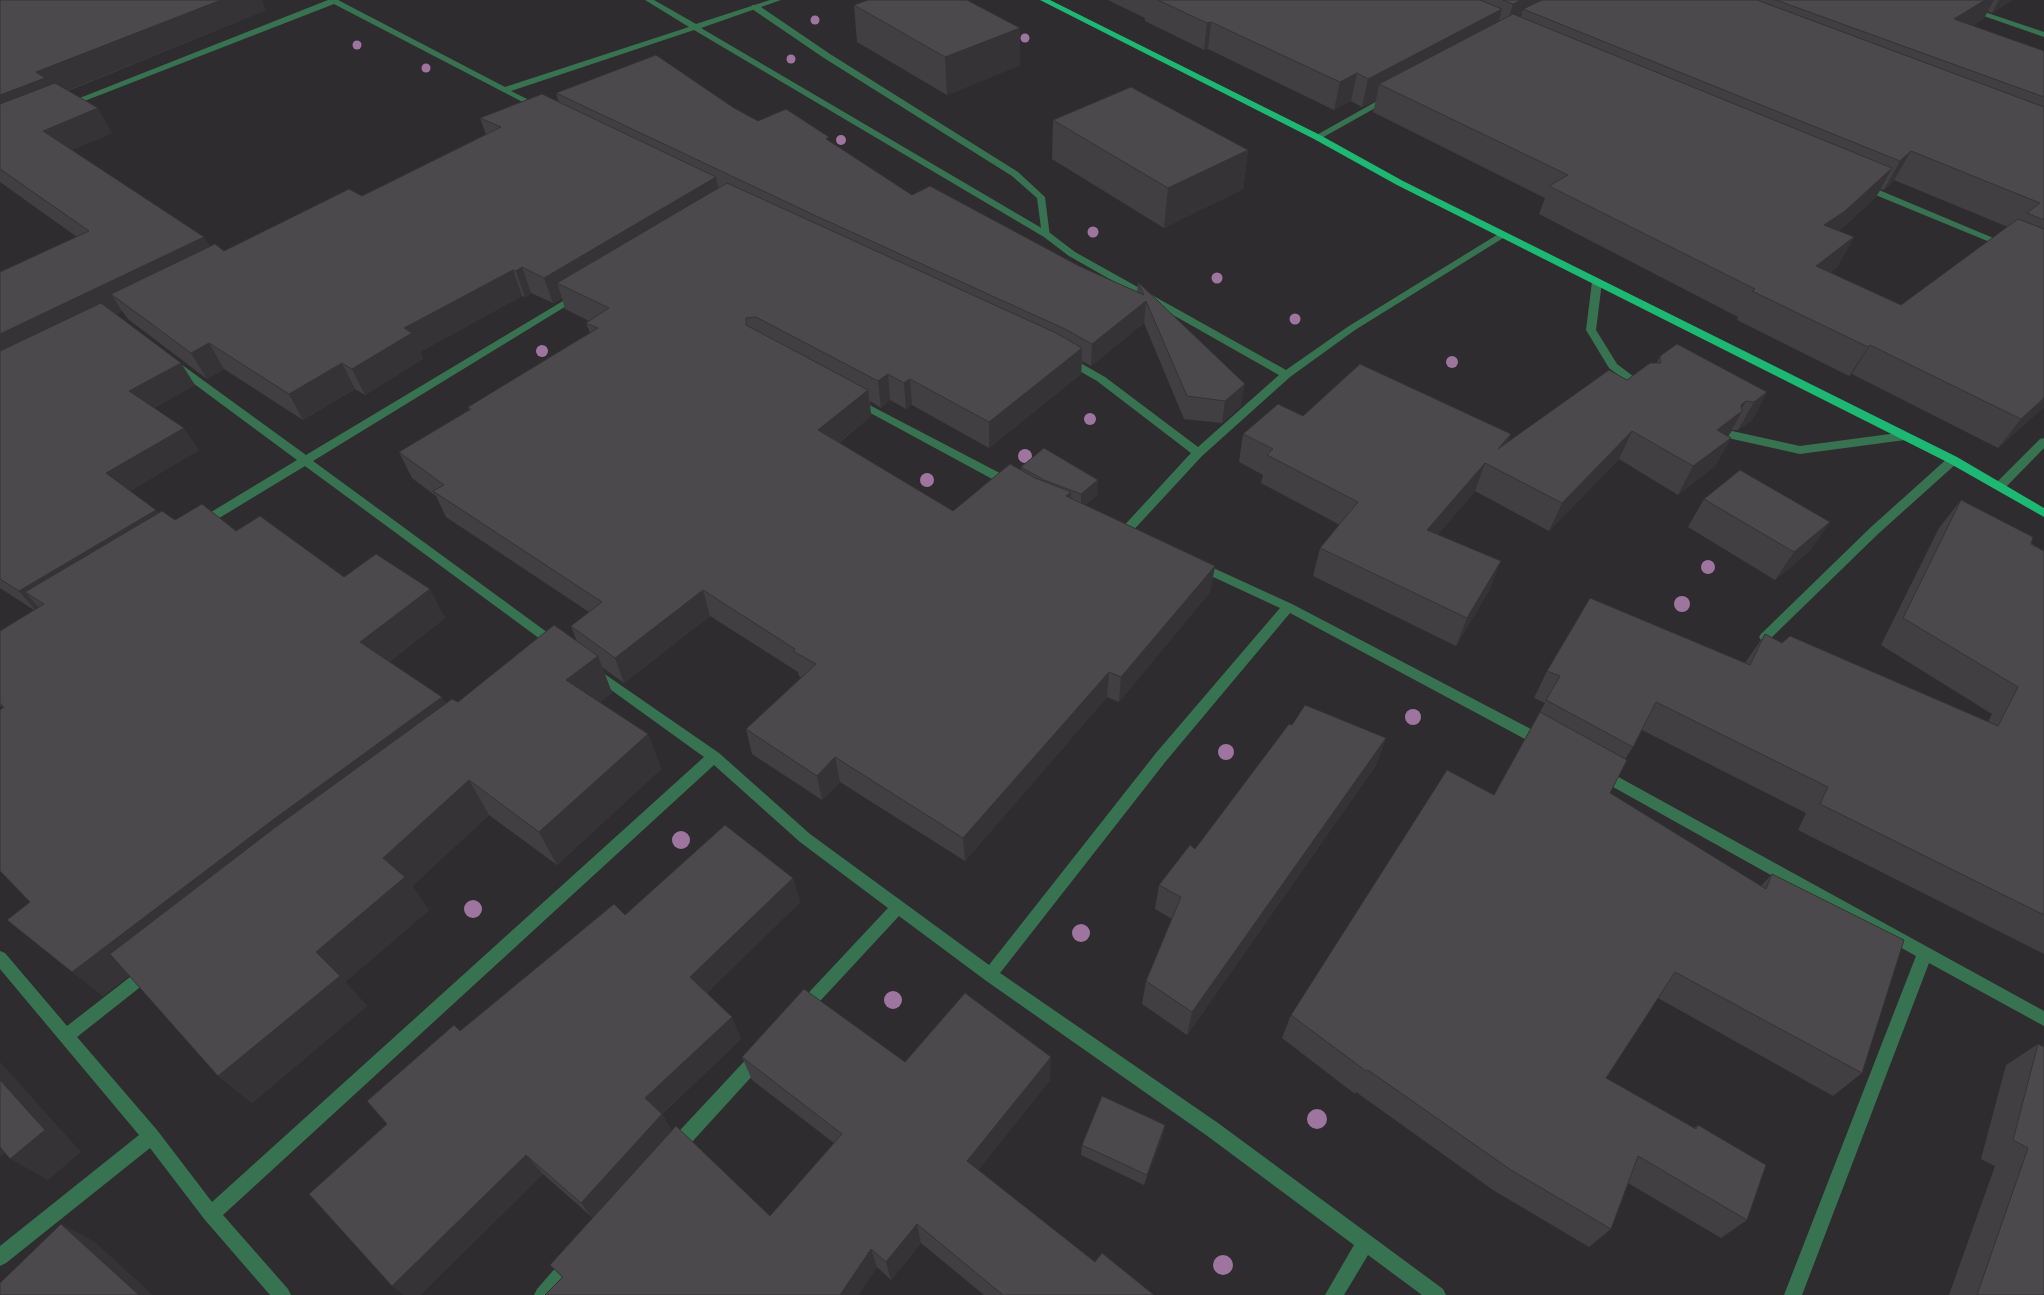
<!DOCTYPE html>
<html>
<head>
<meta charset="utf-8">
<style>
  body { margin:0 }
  canvas { display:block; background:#2f2c2f }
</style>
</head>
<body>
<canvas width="2044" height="1295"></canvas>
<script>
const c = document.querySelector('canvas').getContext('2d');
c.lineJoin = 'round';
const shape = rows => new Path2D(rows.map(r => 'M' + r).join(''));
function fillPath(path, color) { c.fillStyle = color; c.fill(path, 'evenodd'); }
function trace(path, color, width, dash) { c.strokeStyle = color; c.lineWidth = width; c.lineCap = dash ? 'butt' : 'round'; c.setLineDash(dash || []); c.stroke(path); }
fillPath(shape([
  [752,5,758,5,830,54,1018,172,1045,197,1050,237,1042,235,1037,198,1012,176,824,58,752,9,752,5],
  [1597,279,1602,282,1596,330,1617,364,1646,386,1646,390,1638,390,1609,368,1586,330,1592,282,1597,279],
  [1732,431,1800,446,1905,432,1910,436,1905,440,1800,454,1728,438,1727,435,1732,431]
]), '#377351');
fillPath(shape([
  [328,0,338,0,505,87,689,27,645,0,654,0,696,24,770,0,781,0,701,28,1050,233,1075,252,1286,370,1349,326,1500,233,1508,235,1355,330,1290,377,1202,456,1128,536,1124,537,1118,533,1120,530,1191,453,1097,381,1062,361,1062,357,1070,357,1105,377,1198,447,1279,375,1069,256,1044,237,694,30,511,91,541,106,542,108,538,110,334,4,69,107,62,105,328,0],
  [1938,0,1949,0,2044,32,2044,37,1938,0],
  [1386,96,1393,98,1320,139,1313,137,1386,96],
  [1861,185,1867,185,2010,245,2005,248,2002,247,1861,189,1861,185],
  [578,292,581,293,581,297,313,461,559,641,561,644,559,647,551,647,305,466,206,526,198,526,196,523,198,520,297,460,170,366,170,362,178,362,306,455,578,292],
  [856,398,1015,481,1017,484,1011,488,1007,487,852,403,851,401,856,398],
  [2044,438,2044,448,2004,489,1996,489,1994,486,1996,483,2040,439,2044,438],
  [1953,456,1958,460,1957,463,1878,534,1769,640,1761,640,1759,637,1761,634,1870,528,1949,457,1953,456],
  [1198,561,1292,604,1548,738,1550,742,1548,746,1543,747,1538,746,1290,613,1166,761,1000,973,1218,1123,1443,1289,1446,1295,1422,1295,1368,1255,1344,1295,1325,1295,1354,1245,1206,1135,985,980,899,916,809,1013,804,1015,799,1013,796,1008,799,1003,888,908,800,842,714,765,223,1215,288,1289,291,1295,270,1295,205,1220,150,1148,6,1263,0,1266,0,1246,139,1135,0,969,0,951,5,953,67,1026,143,967,148,965,153,967,156,972,153,977,77,1037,157,1130,212,1202,704,757,589,674,587,671,589,668,593,666,719,753,810,834,989,965,1156,753,1280,608,1194,568,1192,565,1194,562,1198,561],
  [1602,768,2044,1011,2044,1026,1929,963,1802,1295,1784,1295,1916,956,1597,778,1595,774,1597,770,1602,768],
  [758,1050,764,1053,766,1058,764,1063,681,1154,675,1156,669,1154,667,1148,669,1142,752,1053,758,1050],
  [571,1254,577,1257,580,1263,577,1269,555,1295,534,1295,537,1289,565,1257,571,1254]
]), '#377351');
fillPath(shape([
  [1040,0,1050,0,1320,135,1403,181,1957,457,2044,508,2044,517,1949,463,1397,185,1314,139,1040,0]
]), '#1db872');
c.fillStyle = '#9e759f';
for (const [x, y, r] of [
  [815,20,4.5],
  [1025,38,4.5],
  [357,45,4.5],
  [791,59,4.5],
  [426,68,4.5],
  [841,140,5],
  [1093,232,5.5],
  [1217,278,5.5],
  [1295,319,5.5],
  [542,351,6],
  [1452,362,6],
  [1090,419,6],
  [1025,456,7],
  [927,480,7],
  [1708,567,7],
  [1682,604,8],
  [1413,717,8],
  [1226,752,8],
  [681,840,9],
  [473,909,9],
  [1081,933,9],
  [893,1000,9],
  [1317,1119,10],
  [1223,1265,10]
]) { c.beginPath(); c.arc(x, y, r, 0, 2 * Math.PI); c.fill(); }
fillPath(shape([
  [0,0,266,10,68,91,112,133,72,150,204,237,210,247,224,251,362,196,486,135,480,118,559,103,556,93,734,108,758,121,830,141,912,195,1079,266,1137,292,1138,282,1241,406,1222,423,1184,419,1144,323,1091,366,1082,361,1081,374,989,448,912,405,906,409,890,400,881,408,870,401,871,416,839,443,953,511,1021,470,1021,467,1098,494,1085,505,1215,566,1210,592,1119,702,1107,697,965,861,840,782,822,800,752,754,746,729,801,678,799,676,798,672,710,616,624,683,602,667,612,693,600,702,648,734,661,769,557,865,489,815,412,886,429,910,345,982,367,1006,252,1103,218,1076,129,975,103,996,30,902,3,708,0,705,0,631,34,610,0,588,0,272,77,237,0,182],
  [531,293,553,303,562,298,565,309,589,321,586,323,590,333,468,407,469,410,399,452,412,478,436,496,446,517,589,612,571,626,577,642,458,702,446,703,389,662,445,618,344,577,236,531,175,520,158,513,130,491,199,450,154,408,195,385,116,314,122,311,128,319,207,379,224,369,303,420,355,389,365,395,423,359,420,352,522,296,525,297],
  [1108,0,2012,0,1992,13,1988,11,1984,18,1972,26,2044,51,2044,407,1998,448,1852,374,1849,376,1737,320,1738,317,1539,214,1545,198,1373,112,1376,100,1362,107,1351,101,1334,110,1208,49,1204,50,1145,21,1145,18],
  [1894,180,2008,227,1901,305,1830,273,1837,267,1854,237,1839,231,1876,197,1881,189,1884,190],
  [854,5,1020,28,1020,65,947,95,857,42],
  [1053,120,1248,150,1243,189,1164,228,1052,159],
  [1660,356,1767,392,1752,420,1738,430,1732,430,1728,436,1731,438,1715,466,1678,495,1619,459,1549,531,1475,491,1438,534,1490,589,1456,646,1313,576,1320,548,1340,525,1261,483,1263,475,1239,462,1243,434,1303,416,1511,434,1508,442,1627,380,1657,363],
  [1704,499,1811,550,1775,580,1688,527],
  [1961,500,2044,551,2044,954,1798,830,1806,813,1642,730,1633,747,1625,759,1610,793,1761,886,1772,874,1862,1073,1833,1096,1658,998,1606,1078,1694,1128,1698,1125,1747,1220,1721,1238,1628,1183,1611,1229,1589,1247,1493,1190,1356,1092,1355,1094,1282,1038,1291,1015,1494,795,1545,703,1534,698,1547,671,1745,663,1765,634,1782,643,1988,722,1992,714,1881,645,1939,528],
  [1292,725,1386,738,1376,765,1187,1035,1142,1004,1146,981,1172,919,1155,909,1159,885,1195,849],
  [793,878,800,902,707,993,741,1039,662,1114,672,1131,770,1216,834,1143,752,1080,742,1057,905,1062,1050,1080,978,1170,1095,1262,1154,1295,984,1295,921,1243,891,1280,877,1267,858,1295,545,1295,562,1277,550,1265,593,1218,543,1174,420,1295,405,1295,392,1286,387,1124,460,1031,625,915],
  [2038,1044,2044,1295,1949,1295,1995,1166,1981,1159,2006,1065],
  [1165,1125,1163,1135,1144,1185,1081,1155,1082,1145]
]), '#413f41');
fillPath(shape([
  [221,0,262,0,266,10,56,95,0,126,0,95,36,72],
  [1521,0,1570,0,1523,9,1519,24,1505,31,1513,4],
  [1985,0,1994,0,1984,18,1939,47,1954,19],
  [1999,0,2012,0,1992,13],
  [1502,9,1495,36,1379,84,1376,100,1362,107,1368,79],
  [1211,22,1208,49,1204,50,1207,23],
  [1020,28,1020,65,947,95,945,57],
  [1357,73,1351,101,1334,110,1340,82],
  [98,108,112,133,58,156,43,131],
  [1248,150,1243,189,1164,228,1168,188],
  [1911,151,1894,180,1884,190,1900,161],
  [1892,168,1876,197,1829,241,1824,225],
  [716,177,721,202,557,283,562,298,553,303,544,278],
  [204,237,219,264,111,294,122,311,0,370,0,334],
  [1854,237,1837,267,1800,296,1816,266],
  [522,267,531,293,525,297,516,271],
  [513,270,522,296,420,352,423,359,365,395,352,369,404,328],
  [1146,301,1144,323,1091,366,1092,344],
  [209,343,224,369,207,379,191,353],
  [1870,345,1852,374,1849,376,1868,347],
  [1082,348,1081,374,989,448,989,422],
  [181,363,195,385,144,414,129,391],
  [342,363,355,389,303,420,289,394],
  [888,374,890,400,881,408,878,381],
  [910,379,912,405,906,409,904,383],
  [1245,384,1241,406,1222,423,1225,401],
  [868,390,871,416,822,456,818,430],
  [1767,392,1752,420,1738,430,1754,402],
  [2044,398,2044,407,1998,448,2021,419],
  [1746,401,1740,412,1742,411,1727,439,1717,430,1741,405],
  [184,428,199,450,122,496,106,473],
  [1632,431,1619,459,1549,531,1562,503],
  [1511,434,1500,462,1498,449],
  [1731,438,1715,466,1678,495,1693,466],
  [1485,463,1475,491,1417,558,1427,530],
  [1098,480,1098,494,1081,509,1081,494],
  [1071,492,1070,518,1066,496],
  [156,510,172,533,44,604,25,592,42,611,38,613,19,591],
  [1830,522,1811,550,1775,580,1794,552],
  [1501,561,1490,589,1456,646,1467,618],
  [1215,566,1210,592,1119,702,1121,677],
  [430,589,445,618,377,671,360,642],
  [703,590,710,616,624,683,615,658],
  [598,656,612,693,582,716,566,680],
  [1109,672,1107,697,965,861,963,838],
  [442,697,458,725,293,849,103,996,72,972,270,822],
  [648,734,661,769,557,865,539,832],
  [1386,738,1376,765,1187,1035,1192,1012],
  [835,757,840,782,822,800,817,776],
  [469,780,489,815,412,886,429,910,345,982,367,1006,252,1103,218,1076,383,858],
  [793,878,800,902,700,1000,690,977],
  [732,1017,741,1039,657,1118,645,1098],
  [1051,1057,1050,1080,969,1182,967,1161],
  [0,1062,81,1152,48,1180,10,1159,0,1080],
  [662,1114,674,1134,595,1221,581,1203],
  [1165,1125,1163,1135,1144,1185,1147,1175],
  [0,1133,17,1143,0,1157],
  [526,1155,543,1174,420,1295,405,1295,392,1286],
  [61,1224,95,1242,153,1295,139,1295],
  [917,1224,921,1243,891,1280,886,1262],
  [871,1249,877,1267,858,1295,840,1295]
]), '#353335');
const building = shape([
  [0,0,221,0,36,72,45,78,0,95,0,0],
  [868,0,967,0,1020,28,945,57,854,5,868,0],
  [1158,0,1480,0,1502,9,1368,79,1357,73,1340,82,1211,22,1207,23,1158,0],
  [1503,0,1521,0,1513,4,1503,0],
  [1542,0,1757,0,2044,107,2044,220,2027,213,2040,203,1911,151,1900,161,1523,9,1542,0],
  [1776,0,1985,0,1954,19,2044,51,2044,97,1776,0],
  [1513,14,1892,168,1845,211,1824,225,1854,237,1816,266,1901,305,2018,219,2044,229,2044,398,2021,419,1870,345,1868,347,1752,291,1755,289,1549,186,1568,175,1379,84,1513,14],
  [656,55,734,108,758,121,786,109,829,137,826,139,912,195,930,186,1079,266,1144,295,1138,282,1245,384,1225,401,1187,396,1146,301,1092,344,1065,329,814,215,556,93,656,55],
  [55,83,98,108,43,131,204,237,0,334,0,272,89,231,0,169,0,104,55,83],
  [1131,87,1248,150,1168,188,1053,120,1131,87],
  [542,94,716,177,544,278,522,267,516,271,513,270,404,328,412,333,352,369,342,363,289,394,209,343,191,353,111,294,215,244,224,251,349,189,362,196,501,127,480,118,542,94],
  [727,183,1056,333,1082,348,989,422,910,379,904,383,888,374,878,381,756,317,746,318,746,325,868,390,818,430,953,511,1010,464,1035,478,1071,492,1066,496,1215,566,1121,677,1109,672,963,838,835,757,817,776,746,729,816,664,793,651,795,649,703,590,615,658,571,626,602,602,433,491,444,485,399,452,471,409,468,407,598,328,586,323,609,308,557,283,727,183],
  [101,303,181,363,129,391,184,428,106,473,156,510,19,591,0,579,0,351,101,303],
  [1677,344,1767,392,1754,402,1746,401,1741,405,1742,411,1717,430,1731,438,1693,466,1632,431,1562,503,1485,463,1427,530,1501,561,1467,618,1320,548,1358,502,1267,455,1273,449,1243,434,1278,404,1303,416,1360,364,1511,434,1498,449,1609,370,1627,380,1650,363,1661,363,1660,356,1677,344],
  [1044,448,1098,480,1081,494,1044,480,1021,467,1044,448],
  [1740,470,1830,522,1794,552,1704,499,1740,470],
  [1961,500,2033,537,2031,544,2044,551,2044,915,1820,804,1828,787,1656,702,1633,747,1546,700,1560,676,1547,671,1590,598,1750,665,1765,634,1782,643,1790,636,1998,726,2018,687,1903,618,1961,500],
  [202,504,236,531,260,516,344,577,376,554,430,589,360,642,442,697,270,822,72,972,7,920,30,902,0,871,0,710,4,707,0,703,0,631,44,604,25,592,162,511,175,520,202,504],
  [554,625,598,656,566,680,648,734,539,832,469,780,383,858,405,877,316,952,340,976,218,1076,110,954,277,826,452,699,458,702,554,625],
  [1305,705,1386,738,1192,1012,1146,981,1181,897,1159,885,1190,845,1195,849,1289,724,1292,725,1305,705],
  [1540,712,1627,760,1610,793,1766,889,1772,874,1904,940,1862,1073,1675,972,1606,1078,1696,1129,1698,1125,1766,1165,1747,1220,1638,1156,1611,1229,1511,1170,1368,1070,1366,1071,1291,1015,1447,770,1494,795,1540,712],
  [725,825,793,878,690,977,732,1017,645,1098,662,1114,581,1203,526,1155,392,1286,309,1194,387,1124,367,1101,454,1025,460,1031,614,904,625,915,725,825],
  [804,989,905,1062,965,993,1051,1057,967,1161,1095,1262,1102,1253,1154,1295,1003,1295,917,1224,886,1262,871,1249,840,1295,545,1295,563,1277,550,1265,676,1126,770,1216,842,1134,742,1057,804,989],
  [2038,1044,2044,1047,2044,1295,1977,1295,2028,1148,2013,1140,2038,1044],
  [0,1080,45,1130,10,1159,0,1147,0,1080],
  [1102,1096,1165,1125,1147,1175,1082,1145,1102,1096],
  [61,1224,139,1295,0,1295,0,1283,61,1224]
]);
fillPath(building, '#4c494c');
trace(building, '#353335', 1);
</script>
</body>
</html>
